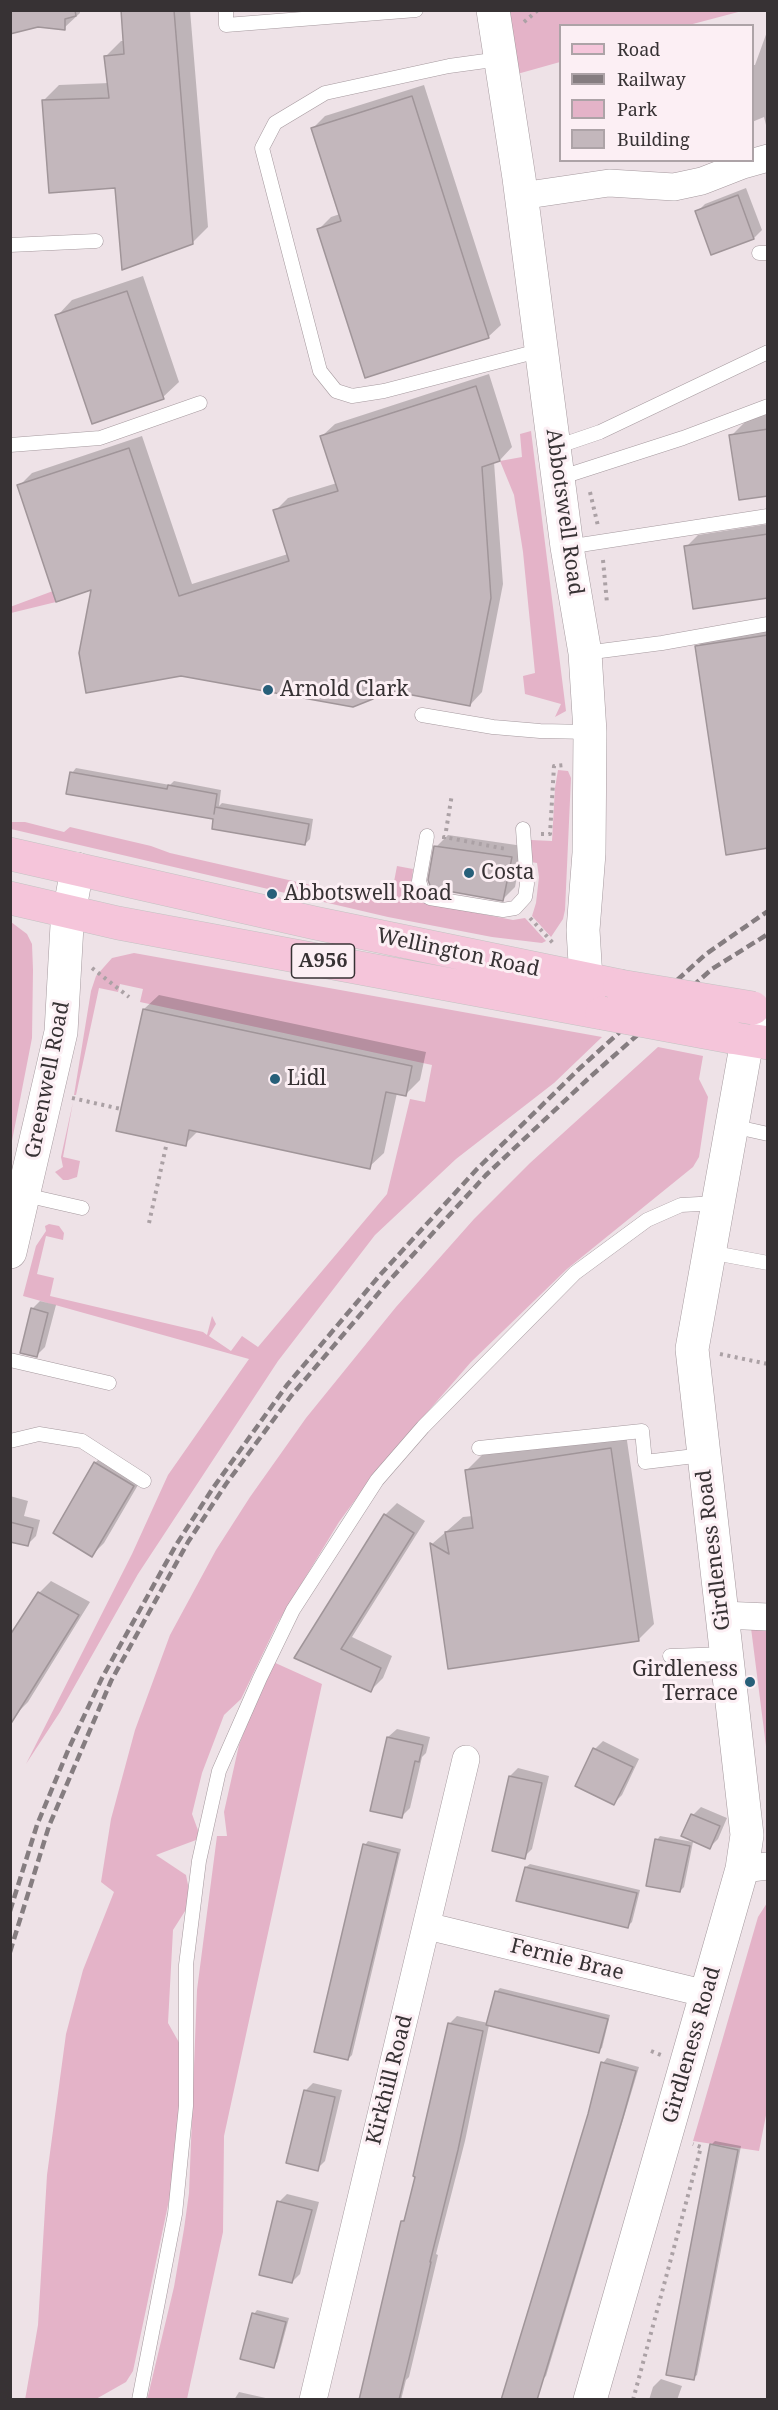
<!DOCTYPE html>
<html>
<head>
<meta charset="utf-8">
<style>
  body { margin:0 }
  #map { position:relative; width:778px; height:2410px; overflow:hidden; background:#eee2e7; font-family:"Noto Serif",serif }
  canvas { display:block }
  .frame { position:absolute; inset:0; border:12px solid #373234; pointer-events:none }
  .legend { position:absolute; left:559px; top:24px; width:195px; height:138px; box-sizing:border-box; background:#fceff4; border:2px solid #ada3a7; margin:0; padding:8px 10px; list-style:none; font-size:18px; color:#373234 }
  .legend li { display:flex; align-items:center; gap:12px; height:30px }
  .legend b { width:30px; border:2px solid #ada3a7 }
</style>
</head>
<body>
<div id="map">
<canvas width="778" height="2410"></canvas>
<div class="frame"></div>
<ul class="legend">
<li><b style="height:8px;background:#f5c5da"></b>Road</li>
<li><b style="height:8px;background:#857d80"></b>Railway</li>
<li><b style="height:16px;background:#e4b3c8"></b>Park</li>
<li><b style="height:16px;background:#c3b7bc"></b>Building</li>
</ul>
</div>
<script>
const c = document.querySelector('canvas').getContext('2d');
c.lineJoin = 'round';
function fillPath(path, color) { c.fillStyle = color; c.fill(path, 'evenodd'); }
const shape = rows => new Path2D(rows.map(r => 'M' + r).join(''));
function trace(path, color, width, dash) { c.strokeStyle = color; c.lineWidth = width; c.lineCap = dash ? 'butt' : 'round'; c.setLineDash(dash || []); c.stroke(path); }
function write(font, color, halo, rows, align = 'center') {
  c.font = font + ' "Noto Serif",serif'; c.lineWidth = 6; c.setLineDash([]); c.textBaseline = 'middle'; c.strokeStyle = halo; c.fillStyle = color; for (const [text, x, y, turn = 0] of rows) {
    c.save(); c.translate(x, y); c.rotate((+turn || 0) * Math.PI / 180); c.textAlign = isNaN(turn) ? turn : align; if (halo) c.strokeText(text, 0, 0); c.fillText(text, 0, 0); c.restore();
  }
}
fillPath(shape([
  [493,11,742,11,689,25,560,26,560,62,503,78],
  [531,431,566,711,555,717,561,704,525,694,523,676,535,673,523,552,514,495,500,461,522,457,520,434],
  [53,591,56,602,11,613,10,607],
  [558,770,568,771,571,778,565,910,563,919,551,937,532,916,536,903,539,877,537,863,530,862,531,840,552,841,555,788],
  [11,822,25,822,64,832,70,827,151,846,170,853,350,894,362,895,393,887,397,866,413,869,411,887,415,898,420,902,513,920,525,918,546,941,542,943,492,937,388,917,11,829],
  [11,922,27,934,32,944,33,970,32,1038,11,1146],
  [134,953,602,1037,554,1083,456,1159,375,1235,278,1361,138,1574,60,1712,26,1764,132,1554,168,1475,249,1359,23,1296,36,1246,46,1231,45,1226,49,1224,59,1226,64,1233,63,1240,46,1236,37,1274,54,1278,50,1296,203,1332,207,1335,212,1316,216,1324,209,1336,231,1351,242,1336,258,1347,387,1194,410,1099,425,1102,432,1065,140,1002,143,989,120,984,118,992,99,988,76,1095,74,1095,91,991,96,976,112,958],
  [658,1047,703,1056,699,1079,708,1097,699,1157,693,1167,567,1269,471,1362,377,1470,339,1522,277,1624,241,1699,224,1715,202,1773,192,1814,199,1833,196,1840,156,1855,186,1875,189,1890,187,1908,173,1930,168,2023,181,2046,180,2122,172,2186,133,2371,126,2382,96,2399,25,2400,38,2325,47,2175,66,2034,83,1970,114,1892,101,1882,111,1819,135,1730,170,1635,216,1550,250,1497,306,1418,396,1307,474,1219,530,1163],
  [73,1102,63,1157,80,1161,77,1177,68,1180,63,1180,55,1172,63,1167,61,1157],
  [751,1628,767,1631,767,1754],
  [271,1661,322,1684,224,2136,223,2232,187,2399,147,2400,174,2287,184,2229,189,2193,197,1990,217,1836,227,1836,224,1812,239,1745],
  [767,1903,768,2105,759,2151,693,2141,758,1917]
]), '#e4b3c8');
fillPath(shape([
  [11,10,80,10,80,13,64,28],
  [123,10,190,10,208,227,192,243,116,186,44,100,59,85,109,83,106,56,121,41,125,41],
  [768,29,768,125,766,125,764,117,752,122,752,65,755,65],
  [424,85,501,325,488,337,319,229,331,217,340,214,313,128,325,116],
  [746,188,762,230,754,238,697,212,705,204],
  [143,276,179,382,163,397,57,316,72,300],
  [489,374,512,447,500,460,494,462,503,584,482,692,470,705,382,688,372,698,93,588,19,486,32,473,142,436,192,584,288,554,275,511,288,498,337,483,322,436,335,424],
  [768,412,768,494,731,436,752,415],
  [768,524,768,597,686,547,698,535],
  [768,626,768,847,697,647,709,635],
  [76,768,170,785,174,781,221,790,219,806,222,803,313,819,310,839,305,844,215,818,72,773],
  [448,835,523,846,515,887,503,899,436,847],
  [159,995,426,1052,420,1080,405,1095,397,1093,384,1153,369,1167,198,1131,185,1144,144,1009],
  [40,1301,56,1305,45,1347,37,1355,32,1309],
  [626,1434,654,1624,638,1640,450,1667,432,1544,463,1517,473,1516,466,1471,482,1455],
  [107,1451,145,1473,104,1543,92,1555,95,1463],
  [10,1496,28,1501,24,1516,40,1520,36,1536,28,1544,10,1540],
  [397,1503,425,1521,352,1637,392,1656,383,1678,371,1690,296,1657,385,1515],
  [51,1581,90,1602,28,1702,16,1714,39,1593],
  [397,1729,430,1737,426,1753,422,1757,410,1808,402,1816,372,1809,388,1737],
  [603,1741,639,1759,622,1795,614,1803,595,1749],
  [518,1768,549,1776,532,1849,524,1857,510,1776],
  [701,1807,727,1818,718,1839,710,1847,683,1835,693,1815],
  [660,1836,693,1842,684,1887,680,1891,657,1840],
  [368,1841,401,1849,352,2055,348,2059,365,1845],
  [530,1864,640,1890,632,1922,628,1926,526,1867],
  [500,1988,610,2015,602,2048,598,2051,489,2025,465,2141,436,2254,438,2255,409,2377,406,2380,401,2400,362,2400,402,2221,407,2217,417,2176,415,2175,450,2023,457,2016,488,2023,496,1992],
  [607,2058,639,2067,546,2376,542,2380,603,2063],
  [313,2083,342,2090,325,2161,317,2169,305,2091],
  [715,2141,741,2146,697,2375,693,2378,711,2145],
  [287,2194,319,2202,300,2274,292,2282,279,2202],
  [257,2310,289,2318,277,2362,273,2366,254,2314],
  [661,2379,682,2386,677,2400,649,2400,653,2387],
  [239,2392,270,2399,270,2400,234,2400]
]), '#0003');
const building = shape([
  [10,10,75,10,76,16,65,19,65,30,38,27,10,34,10,10],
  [121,10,174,10,193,244,122,270,115,188,49,193,42,100,109,98,104,56,124,54,121,10],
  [412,96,489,338,365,378,317,229,341,221,311,128,412,96],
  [738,195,754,239,711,255,695,211,738,195],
  [127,291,164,399,92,424,55,315,127,291],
  [476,386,500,461,482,467,491,598,470,706,375,688,373,699,353,707,181,676,86,693,79,653,91,590,56,602,17,485,129,448,179,596,289,561,273,510,338,491,320,436,476,386],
  [768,429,768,496,739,500,729,435,768,429],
  [768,534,768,598,693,609,684,546,768,534],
  [768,635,768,848,726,855,695,646,768,635],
  [70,772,167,789,168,785,217,794,214,814,215,807,309,824,305,845,212,829,213,819,66,794,70,772],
  [434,846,512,857,503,901,431,888,428,880,434,846],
  [143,1009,412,1066,406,1096,386,1092,370,1169,189,1130,186,1146,116,1131,143,1009],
  [31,1308,48,1313,37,1357,20,1353,31,1308],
  [611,1448,639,1641,448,1669,430,1543,449,1554,445,1532,473,1528,465,1470,611,1448],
  [94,1462,134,1486,92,1557,53,1533,94,1462],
  [384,1514,414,1533,341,1649,381,1668,371,1692,294,1658,384,1514],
  [10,1522,33,1528,28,1546,10,1542,10,1522],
  [38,1592,79,1615,10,1725,10,1635,38,1592],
  [387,1737,423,1745,419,1762,415,1761,402,1818,370,1811,387,1737],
  [593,1748,633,1767,614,1805,575,1786,593,1748],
  [509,1776,542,1783,525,1859,492,1851,509,1776],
  [691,1814,720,1826,710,1849,681,1836,691,1814],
  [655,1839,690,1846,680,1892,646,1886,655,1839],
  [363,1844,398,1853,348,2060,314,2052,363,1844],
  [525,1867,637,1893,628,1928,516,1901,525,1867],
  [495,1991,608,2019,599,2053,486,2025,495,1991],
  [448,2023,483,2031,458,2150,430,2262,431,2262,415,2334,399,2400,359,2400,401,2221,404,2221,415,2177,413,2176,448,2023],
  [601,2062,636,2071,623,2117,537,2400,501,2400,588,2114,601,2062],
  [304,2090,335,2097,318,2171,286,2163,304,2090],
  [710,2144,738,2150,694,2380,666,2375,710,2144],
  [277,2201,312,2210,292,2283,259,2275,277,2201],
  [252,2313,286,2322,274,2368,240,2359,252,2313]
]);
fillPath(building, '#c3b7bc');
trace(building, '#a09599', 1.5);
const service = shape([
  [226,10,226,25,416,10],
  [500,59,449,66,325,93,275,123,262,148,320,371,336,391,352,396,384,391,542,350],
  [10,245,96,241],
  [759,253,768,253],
  [10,445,100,438,200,403],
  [553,448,600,432,768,352],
  [559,478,683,438,768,406],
  [567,547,768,516],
  [585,653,662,643,768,624],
  [422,715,493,727,540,731,590,732],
  [427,836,419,881,423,894,430,898,503,910,515,908,525,897,527,884,523,829],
  [732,1126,768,1134],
  [25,1195,82,1208],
  [709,1252,768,1263],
  [10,1360,109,1383],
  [10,1441,39,1434,82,1441,144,1481],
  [479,1448,642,1431,645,1462,703,1455],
  [670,1656,727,1654],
  [139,2400,175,2214,186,2106,186,1965,199,1861,219,1771,260,1678,293,1610,377,1480,423,1427,575,1273,647,1220,681,1205,718,1203]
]);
const minor = shape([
  [521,196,609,183,674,187,702,181,743,165,768,158],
  [722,1615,768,1617],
  [742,1869,768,1866],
  [427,1926,707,1994],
  [313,2400,466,1759]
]);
const tertiary = shape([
  [493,10,519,178,567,547,585,653,590,732,589,853,583,930,586,979,577,1005],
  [10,1252,61,1032,67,925,77,869],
  [590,2400,742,1869,747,1835,692,1349,752,1013]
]);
const primary = shape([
  [10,854,315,923,620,986],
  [10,898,118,923,602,1013],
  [731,1037,768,1043]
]);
trace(service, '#a5999e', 15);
trace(minor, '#a5999e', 28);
trace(tertiary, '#a5999e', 34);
trace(primary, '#c3c2c2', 34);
trace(shape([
  [524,22,538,10],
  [590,492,598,526],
  [603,560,607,603],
  [446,831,452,794],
  [541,834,550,834,554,766,564,765],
  [444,839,444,837,506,849],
  [530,918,553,943],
  [92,968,129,997],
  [72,1098,121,1109],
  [149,1223,167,1142],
  [720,1354,768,1364],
  [651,2051,661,2055],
  [633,2400,701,2147,693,2144]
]), '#aba1a5', 4, [3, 4.5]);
trace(service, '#fff', 14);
trace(minor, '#fff', 27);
trace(tertiary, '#fff', 33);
trace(primary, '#f5c5da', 33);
trace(shape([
  [10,1911,37,1825,69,1748,102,1678,176,1545,213,1488,287,1385,380,1275,477,1169,580,1068,706,954,768,911],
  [10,1952,49,1826,111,1681,188,1542,226,1484,291,1396,388,1282,486,1175,590,1077,712,969,768,934]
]), '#857d80', 4.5, [9, 4.5]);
const primaryBridge = shape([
  [620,986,753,1008],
  [602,1013,731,1037]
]);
trace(primaryBridge, '#c3c2c2', 34, []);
trace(primaryBridge, '#f5c5da', 33);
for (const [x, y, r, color] of [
  [268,690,6,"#275f79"],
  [469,873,6,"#275f79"],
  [272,894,6,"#275f79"],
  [275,1079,6,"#275f79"],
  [750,1682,6,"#275f79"]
]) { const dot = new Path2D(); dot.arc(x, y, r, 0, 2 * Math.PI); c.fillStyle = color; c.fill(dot); trace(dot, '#fceff4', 2); }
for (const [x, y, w] of [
  [323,961,63]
]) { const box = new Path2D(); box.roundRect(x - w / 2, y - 17, w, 34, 4.5); c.fillStyle = '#fceff4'; c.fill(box); trace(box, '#373234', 1.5); }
write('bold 20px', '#373234', null, [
  ["A956",323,961]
]);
write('21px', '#373234', '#fceff4', [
  ["Abbotswell Road",564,512,82],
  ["Wellington Road",458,953,12],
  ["Greenwell Road",48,1080,-79],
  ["Girdleness Road",714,1550,-97],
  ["Fernie Brae",567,1960,14],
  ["Girdleness Road",692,2045,-74],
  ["Kirkhill Road",390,2080,-76]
]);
write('21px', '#373234', '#fceff4', [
  ["Arnold Clark",280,690],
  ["Costa",481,873],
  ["Abbotswell Road",284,894],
  ["Lidl",287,1079],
  ["Girdleness",738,1670,"right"],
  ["Terrace",738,1694,"right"]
], 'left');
</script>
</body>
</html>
